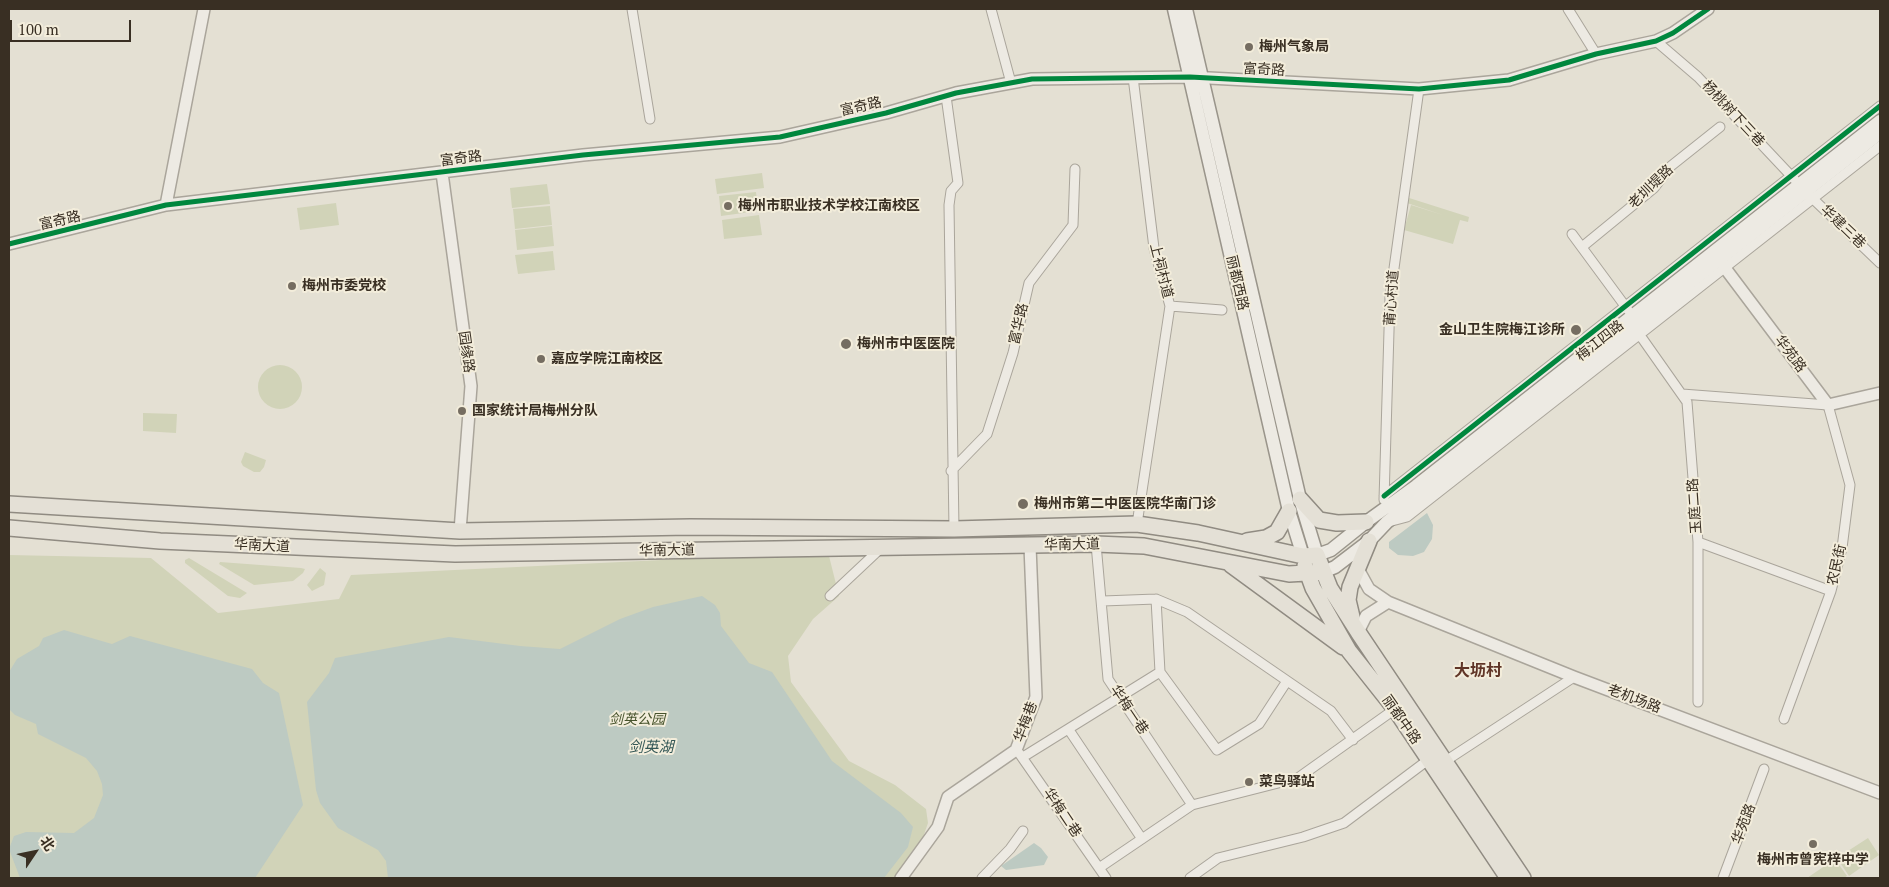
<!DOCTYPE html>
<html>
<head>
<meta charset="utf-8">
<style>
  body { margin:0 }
  #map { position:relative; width:1889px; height:887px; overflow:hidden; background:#e4e0d3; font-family:"PT Serif","Noto Sans SC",serif }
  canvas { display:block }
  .frame { position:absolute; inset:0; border:10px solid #392f23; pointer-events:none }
  .north { position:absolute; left:10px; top:827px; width:50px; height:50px; -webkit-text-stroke:4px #f3eddb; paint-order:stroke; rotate:56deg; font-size:14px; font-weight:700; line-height:20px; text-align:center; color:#392f23 }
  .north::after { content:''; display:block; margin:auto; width:18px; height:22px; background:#392f23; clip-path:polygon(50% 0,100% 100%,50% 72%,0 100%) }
  .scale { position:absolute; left:10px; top:20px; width:121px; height:22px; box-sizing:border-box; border:2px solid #392f23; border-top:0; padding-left:6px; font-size:15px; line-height:18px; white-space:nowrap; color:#392f23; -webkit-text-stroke:4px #f3eddb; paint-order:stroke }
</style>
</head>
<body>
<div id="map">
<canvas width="1889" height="887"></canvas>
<div class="frame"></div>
<div class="north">北</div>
<div class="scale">100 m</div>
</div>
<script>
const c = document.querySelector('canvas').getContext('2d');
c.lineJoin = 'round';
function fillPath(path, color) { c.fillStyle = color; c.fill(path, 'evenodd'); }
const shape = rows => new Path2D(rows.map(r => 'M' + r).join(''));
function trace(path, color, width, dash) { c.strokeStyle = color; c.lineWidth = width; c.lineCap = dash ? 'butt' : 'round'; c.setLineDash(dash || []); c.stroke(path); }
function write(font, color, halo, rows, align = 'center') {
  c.font = font + ' "PT Serif","Noto Sans SC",serif'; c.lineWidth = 4; c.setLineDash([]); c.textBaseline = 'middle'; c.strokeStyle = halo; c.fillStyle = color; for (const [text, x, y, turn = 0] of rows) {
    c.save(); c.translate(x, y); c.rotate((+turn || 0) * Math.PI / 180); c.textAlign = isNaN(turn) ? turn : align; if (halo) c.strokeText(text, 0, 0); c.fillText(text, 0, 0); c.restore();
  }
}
fillPath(shape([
  [762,173,764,188,717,194,715,179],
  [547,184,550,204,512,208,510,188],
  [756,192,758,211,721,216,719,196],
  [1406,197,1469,217,1468,222,1460,220,1453,244,1404,230,1411,205,1443,215,1404,202],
  [336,203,339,225,300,230,297,208],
  [550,206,552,225,515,229,513,209],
  [759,215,762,235,724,239,722,220],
  [552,226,554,246,517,250,515,230],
  [553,251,555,270,518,274,515,255],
  '258 387a22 22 0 1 1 44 0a22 22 0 1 1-44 0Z',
  [143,413,177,414,176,433,143,431],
  [245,452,266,460,264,467,260,472,254,472,243,466,241,462],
  [828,552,839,596,813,619,788,656,791,682,849,761,895,785,926,809,928,823,919,849,896,878,9,878,9,555,151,558,218,613,339,599,351,575],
  [189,558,247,593,240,598,228,596,185,563,185,560],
  [220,562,301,568,305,569,303,573,293,581,254,585,219,564],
  [320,568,326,573,324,585,312,591,307,585],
  [1868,838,1879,855,1849,876,1837,858],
  [1835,859,1847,876,1844,878,1807,878]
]), '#d1d3b8');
fillPath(shape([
  [1427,513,1433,525,1432,539,1424,552,1413,556,1398,555,1389,548,1389,542],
  [702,596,715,605,720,613,721,626,749,663,772,672,832,761,901,813,913,827,908,847,884,878,388,878,386,861,378,850,338,828,320,803,316,790,307,702,329,673,335,658,449,637,520,646,560,649,620,619,653,607],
  [64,630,112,644,130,636,252,669,263,683,279,693,303,805,255,878,20,878,9,849,14,836,26,832,74,833,94,818,103,795,102,784,97,771,86,758,38,734,36,724,15,715,9,709,9,672,17,659,39,646,43,638],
  [1034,843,1041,848,1048,857,1044,865,1006,870,1001,866]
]), '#bdcac2');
const minor = shape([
  [632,9,650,119],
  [991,9,1011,83],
  [1568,9,1596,54],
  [1656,41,1698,77,1795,180],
  [1133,77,1154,248,1170,306,1137,524],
  [946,96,958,183,951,191,949,205,954,529],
  [1809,195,1880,263],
  [1572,234,1628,310],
  [1582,247,1654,188,1671,166,1720,127],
  [1170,306,1222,310],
  [1637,331,1687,402,1698,542,1698,702],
  [1682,394,1828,405,1850,485,1842,548,1831,591,1784,719],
  [951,471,987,434,1013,353,1029,283,1073,225,1075,169],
  [1384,496,1880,106],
  [1384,500,1390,297,1419,89],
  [1392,521,1407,517,1880,146],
  [1698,542,1831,591],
  [1096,544,1108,679,1192,805],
  [830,596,880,549],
  [1156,599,1160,672,1217,750,1259,724,1287,681],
  [1103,601,1156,599,1187,612,1331,711,1353,740],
  [1069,730,1142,839],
  [1019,753,1106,878],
  [1023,757,1160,672],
  [1444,762,1574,677],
  [1099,868,1192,805,1298,778,1395,709],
  [982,878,1010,849,1023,831],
  [1190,878,1218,858,1303,837,1344,823,1428,760],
  [1723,878,1764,769]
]);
const tertiary = shape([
  [442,173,471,386,460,531],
  [166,205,204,9],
  [9,244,166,205,583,155,780,137,886,113,956,93,1032,79,1190,77,1419,89,1509,80,1596,54,1656,41,1673,33,1708,9],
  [1719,260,1828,405,1880,393],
  [1358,569,1369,589,1388,602,1574,677,1880,793],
  [1358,632,1366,616,1388,602],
  [901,878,938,827,948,797,1016,750,1036,697,1030,546]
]);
const secondary = shape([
  [1174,9,1289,511,1303,556],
  [1186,9,1300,499,1317,555,1331,550,1366,522,1416,486,1880,121],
  [1323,572,1335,567,1369,541,1387,522,1880,133]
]);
const primary = shape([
  [1300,499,1319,520,1337,523,1366,522],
  [9,504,460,531,690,527,954,529,1137,524,1198,533,1303,556,1317,555,1330,588,1358,632,1523,878],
  [9,528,160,541,455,554,1096,544,1144,546,1289,574,1323,572],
  [1247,541,1266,538,1277,532,1289,511],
  [1231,565,1343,647],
  [1305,566,1313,588,1349,651,1395,709,1508,878],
  [1352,617,1348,600,1350,587,1369,541]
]);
trace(minor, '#aaa59b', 11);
trace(tertiary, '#aaa59b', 14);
trace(secondary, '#9a958b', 15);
trace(primary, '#908b82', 18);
trace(minor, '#edeae3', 9);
trace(tertiary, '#edeae3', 11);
trace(secondary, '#edeae3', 12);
trace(primary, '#e4e0d6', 15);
trace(shape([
  [9,244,166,205,583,155,780,137,886,113,956,93,1032,79,1190,77,1419,89,1509,80,1596,54,1656,41,1673,33,1708,9],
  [1384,496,1880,106]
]), '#00873e', 5);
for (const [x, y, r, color] of [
  [1249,47,5,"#756d61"],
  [728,206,5,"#756d61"],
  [292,286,5,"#756d61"],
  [1576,330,6,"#756d61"],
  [846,344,6,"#756d61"],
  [541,359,5,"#756d61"],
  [462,411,5,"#756d61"],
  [1023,504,6,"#756d61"],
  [1249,782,5,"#756d61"],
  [1813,844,5,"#756d61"]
]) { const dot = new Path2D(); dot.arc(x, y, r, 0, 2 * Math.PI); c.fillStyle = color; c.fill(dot); trace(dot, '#f3eddb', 2); }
write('bold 14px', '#392f23', '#f3eddb', [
  ["梅州气象局",1259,47],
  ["梅州市职业技术学校江南校区",738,206],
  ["梅州市委党校",302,286],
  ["金山卫生院梅江诊所",1565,330,"right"],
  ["梅州市中医医院",857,344],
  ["嘉应学院江南校区",551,359],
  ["国家统计局梅州分队",472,411],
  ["梅州市第二中医医院华南门诊",1034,504],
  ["菜鸟驿站",1259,782],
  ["梅州市曾宪梓中学",1813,860,"center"]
], 'left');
write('14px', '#392f23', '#f3eddb', [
  ["富奇路",1264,70,3],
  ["富奇路",861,107,-13],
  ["杨桃树下三巷",1733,114,47],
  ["富奇路",461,159,-7],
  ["老圳堤路",1651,187,-44],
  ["富奇路",60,221,-13],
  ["华建三巷",1843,227,44],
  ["上祠村道",1161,271,76],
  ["丽都西路",1237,283,77],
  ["莆心村道",1392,298,-86],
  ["富华路",1019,324,-77],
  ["梅江四路",1600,341,-38],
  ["园缘路",466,352,82],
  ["华苑路",1790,354,53],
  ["玉庭二路",1695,506,-94],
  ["华南大道",1072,545,-1],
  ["华南大道",262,546,3],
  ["华南大道",667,551,-1],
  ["农民街",1837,565,-77],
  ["老机场路",1634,699,21],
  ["华梅一巷",1129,710,56],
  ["丽都中路",1401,720,55],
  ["华梅巷",1026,722,-70],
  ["华梅二巷",1062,813,56],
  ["华苑路",1744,824,-69]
]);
write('italic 14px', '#47532c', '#f3eddb', [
  ["剑英公园",637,720]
]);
write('italic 15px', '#345756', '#f3eddb', [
  ["剑英湖",651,748]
]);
write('bold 16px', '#613627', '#f3eddb', [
  ["大坜村",1478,671]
]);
</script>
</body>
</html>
